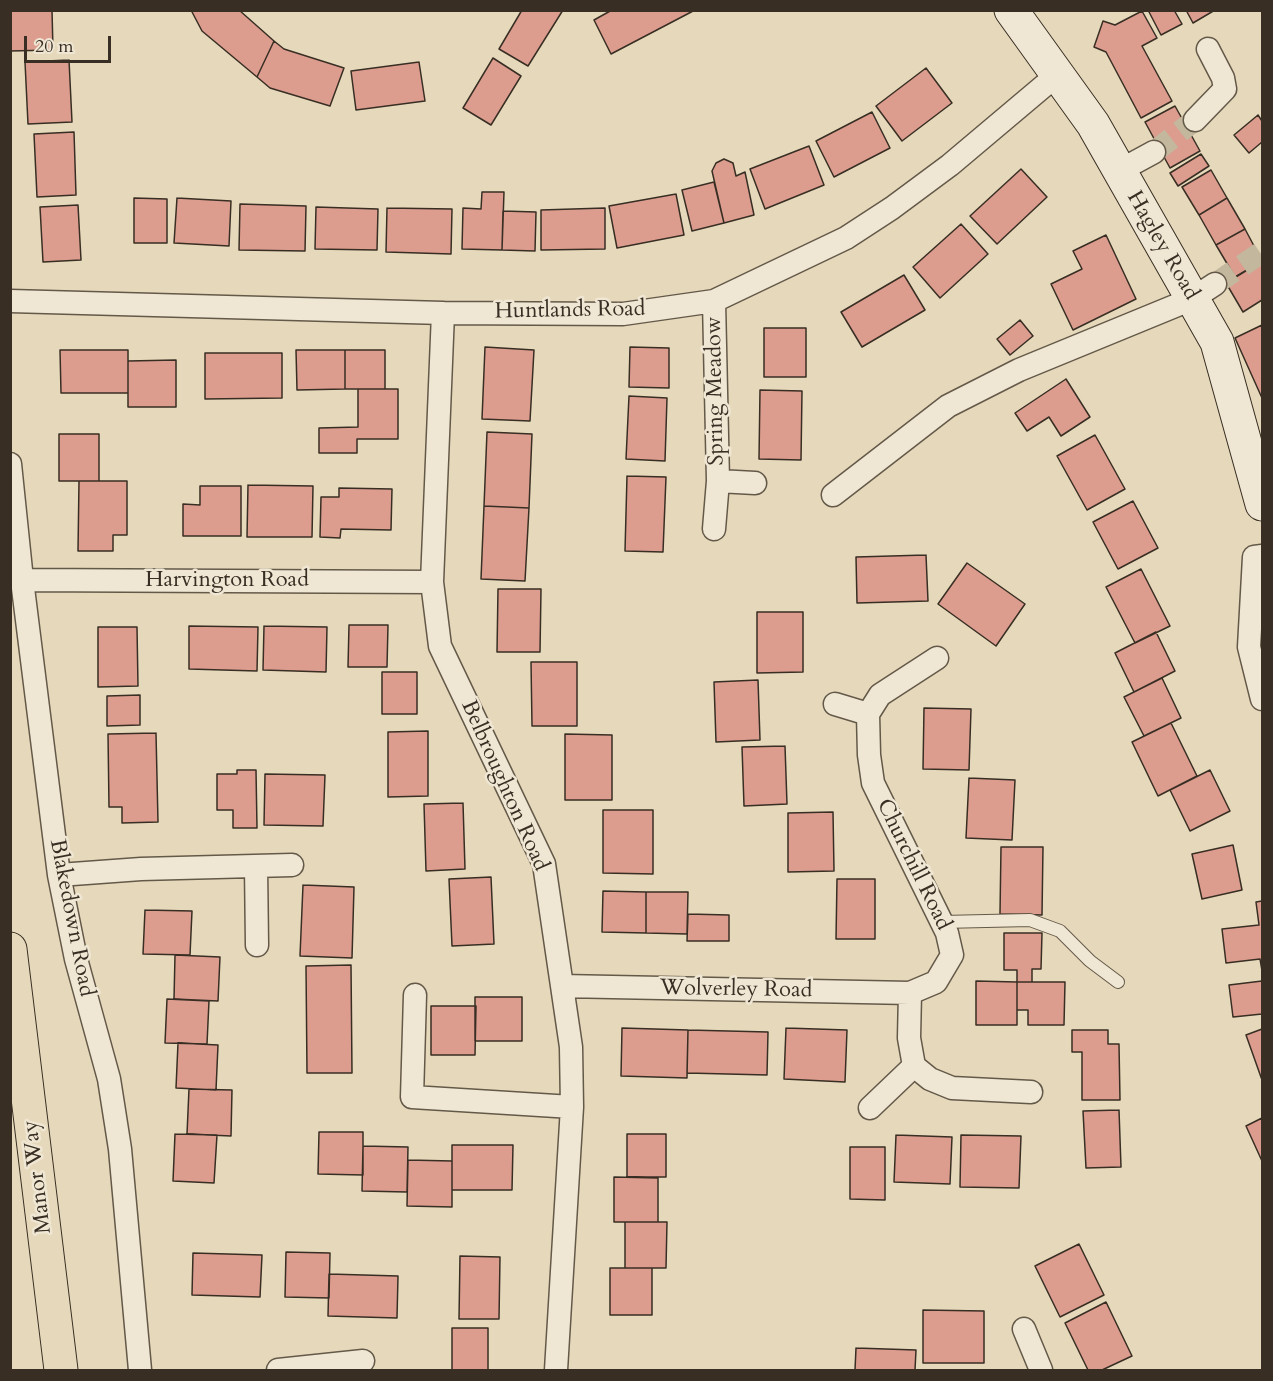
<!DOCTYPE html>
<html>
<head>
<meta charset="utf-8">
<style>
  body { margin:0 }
  #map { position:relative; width:1273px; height:1381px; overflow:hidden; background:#e6d9bb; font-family:Cardo,serif }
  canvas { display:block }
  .frame { position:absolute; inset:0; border:12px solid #382e23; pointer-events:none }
  .scale { position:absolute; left:24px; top:36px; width:87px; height:27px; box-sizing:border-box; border:3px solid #382e23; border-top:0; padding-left:8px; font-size:18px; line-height:21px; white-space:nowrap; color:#382e23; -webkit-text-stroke:4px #efe6d3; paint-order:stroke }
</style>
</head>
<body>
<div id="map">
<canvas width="1273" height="1381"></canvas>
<div class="frame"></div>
<div class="scale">20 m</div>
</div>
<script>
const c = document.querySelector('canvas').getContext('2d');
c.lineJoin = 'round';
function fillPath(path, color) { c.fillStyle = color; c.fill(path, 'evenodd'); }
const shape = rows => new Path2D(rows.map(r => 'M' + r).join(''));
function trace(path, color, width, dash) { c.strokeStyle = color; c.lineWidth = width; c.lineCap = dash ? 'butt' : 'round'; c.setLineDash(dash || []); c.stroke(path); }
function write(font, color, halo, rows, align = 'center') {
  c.font = font + ' Cardo,serif'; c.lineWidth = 5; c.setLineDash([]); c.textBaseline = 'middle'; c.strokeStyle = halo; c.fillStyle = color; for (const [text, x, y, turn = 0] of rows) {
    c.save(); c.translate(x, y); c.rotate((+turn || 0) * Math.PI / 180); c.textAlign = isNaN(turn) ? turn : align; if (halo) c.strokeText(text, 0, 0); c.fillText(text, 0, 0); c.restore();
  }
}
const building = shape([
  [10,10,52,10,53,50,10,51,10,10],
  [191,10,239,10,274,41,257,77,202,31,191,10],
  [522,10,563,10,528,66,499,49,522,10],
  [612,10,695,10,611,54,594,20,612,10],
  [1148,10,1174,10,1182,24,1161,35,1148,10],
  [1186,10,1215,10,1193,23,1186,10],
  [1142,11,1157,38,1142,46,1172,101,1141,118,1106,52,1094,47,1103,21,1115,25,1142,11],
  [274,41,284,49,344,68,330,106,270,88,257,77,274,41],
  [493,58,521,76,491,125,463,108,493,58],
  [69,60,72,122,28,124,25,62,69,60],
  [419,62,425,101,356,110,351,71,419,62],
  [926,68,952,103,902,141,876,106,926,68],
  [1175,106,1200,151,1170,168,1145,122,1175,106],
  [872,112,890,148,834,177,816,141,872,112],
  [1258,115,1262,121,1262,142,1249,153,1234,135,1258,115],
  [74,132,76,195,37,197,34,134,74,132],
  [809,146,824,185,765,209,750,169,809,146],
  [1201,154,1209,166,1178,186,1170,173,1201,154],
  [724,159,733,163,736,176,745,172,754,215,724,223,712,171,716,163,724,159],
  [1021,169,1047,197,997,244,970,216,1021,169],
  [1211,170,1227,198,1199,215,1182,187,1211,170],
  [714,182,724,223,692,231,682,190,714,182],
  [482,192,504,192,502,250,462,249,463,208,481,209,482,192],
  [676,194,684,235,617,248,609,206,676,194],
  [134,198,167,199,167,243,134,243,134,198],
  [177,198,231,201,229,246,174,243,177,198],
  [1227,198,1245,229,1216,245,1199,215,1227,198],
  [240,204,306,206,305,251,239,250,240,204],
  [78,205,81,260,43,262,40,207,78,205],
  [316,207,378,209,377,250,315,249,316,207],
  [387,208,452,209,451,254,386,252,387,208],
  [605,208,605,249,541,250,541,210,605,208],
  [503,211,536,212,535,251,502,250,503,211],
  [961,224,988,254,940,298,913,267,961,224],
  [1245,229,1262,261,1235,277,1216,245,1245,229],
  [1106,235,1136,299,1073,330,1051,284,1082,269,1073,251,1106,235],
  [1262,261,1262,300,1243,312,1226,283,1262,261],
  [904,275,925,310,862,347,841,312,904,275],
  [1020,320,1033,336,1010,355,997,339,1020,320],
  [1262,325,1262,398,1235,338,1262,325],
  [764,328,806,328,806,377,764,377,764,328],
  [485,347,534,350,530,421,482,419,485,347],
  [630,347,669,348,669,388,629,387,630,347],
  [60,350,128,350,128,393,61,393,60,350],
  [296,350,345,350,345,389,297,390,296,350],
  [345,350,385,350,385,389,345,389,345,350],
  [205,353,282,353,282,398,205,399,205,353],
  [176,360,176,407,128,407,128,361,176,360],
  [1066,379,1090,417,1061,436,1049,417,1027,431,1015,413,1066,379],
  [358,389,398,389,398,439,357,439,357,453,319,453,319,428,358,427,358,389],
  [760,390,802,391,801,460,759,459,760,390],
  [629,396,667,398,665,461,626,459,629,396],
  [487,432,532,434,529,508,484,506,487,432],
  [59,434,99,434,99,481,59,481,59,434],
  [1095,435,1125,489,1087,510,1057,456,1095,435],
  [627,476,666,477,663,552,625,551,627,476],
  [79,481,127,481,127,535,113,535,113,551,78,551,79,481],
  [248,485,313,486,312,537,247,537,248,485],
  [200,486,241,486,241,536,183,536,183,504,200,505,200,486],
  [339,488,392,489,391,530,341,529,340,538,320,537,321,497,339,497,339,488],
  [1133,501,1158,548,1118,569,1093,522,1133,501],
  [484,506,529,508,525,581,481,579,484,506],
  [926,555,928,601,857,603,856,557,926,555],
  [967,563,1025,604,996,646,938,604,967,563],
  [1141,569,1170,626,1135,643,1106,587,1141,569],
  [498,589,541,589,540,652,497,652,498,589],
  [757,612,803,612,803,672,757,673,757,612],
  [349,625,388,625,387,667,348,667,349,625],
  [189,626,258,627,257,671,189,669,189,626],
  [264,626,327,627,326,672,263,670,264,626],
  [98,627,137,627,138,686,98,687,98,627],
  [1156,632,1175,671,1134,692,1115,653,1156,632],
  [531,662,577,662,577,726,532,726,531,662],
  [382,672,417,672,417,714,382,714,382,672],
  [1162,678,1181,718,1144,736,1124,697,1162,678],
  [758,680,760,740,716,742,714,682,758,680],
  [140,695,140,725,107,726,107,696,140,695],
  [924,708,971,709,969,770,923,769,924,708],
  [1171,723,1197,776,1158,796,1132,742,1171,723],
  [428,731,428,796,388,797,388,732,428,731],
  [156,733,158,822,122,823,122,807,109,807,108,734,156,733],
  [565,734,612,735,612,800,565,800,565,734],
  [785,746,787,804,744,806,742,747,785,746],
  [237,770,256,770,257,828,233,828,233,810,217,810,217,774,237,774,237,770],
  [1210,770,1230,811,1190,831,1170,790,1210,770],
  [265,774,325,775,323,826,264,825,265,774],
  [969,778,1015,780,1012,840,966,838,969,778],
  [463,803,465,869,426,871,424,804,463,803],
  [603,810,653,810,653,874,603,873,603,810],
  [833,812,834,871,788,872,788,813,833,812],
  [1233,845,1242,890,1202,899,1192,854,1233,845],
  [1001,847,1043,847,1042,915,1000,914,1001,847],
  [491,877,494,944,452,946,449,879,491,877],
  [837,879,875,879,875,939,836,939,837,879],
  [303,885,354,887,352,958,300,956,303,885],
  [603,891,646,892,646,933,602,932,603,891],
  [646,892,688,892,687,934,646,933,646,892],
  [1262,901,1262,971,1260,959,1226,963,1222,929,1259,925,1256,902,1262,901],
  [145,910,192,911,190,955,143,954,145,910],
  [688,914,729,915,729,941,687,941,688,914],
  [1004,933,1042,933,1041,969,1032,969,1032,982,1017,982,1017,970,1004,970,1004,933],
  [175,955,220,957,218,1001,174,999,175,955],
  [351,965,352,1073,307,1073,306,966,351,965],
  [976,981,1017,982,1017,1025,976,1025,976,981],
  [1262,981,1262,1014,1233,1017,1229,985,1262,981],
  [1017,982,1065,982,1064,1025,1028,1025,1028,1010,1017,1010,1017,982],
  [475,997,522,997,522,1041,475,1041,475,997],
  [167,999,209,1001,207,1044,165,1043,167,999],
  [431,1006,476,1006,475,1055,431,1055,431,1006],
  [622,1028,688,1030,687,1078,621,1076,622,1028],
  [786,1028,847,1030,845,1082,784,1079,786,1028],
  [1262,1029,1262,1080,1246,1035,1262,1029],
  [688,1030,768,1032,767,1075,687,1073,688,1030],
  [1072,1030,1108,1030,1108,1044,1119,1044,1120,1100,1082,1100,1082,1052,1072,1052,1072,1030],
  [178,1043,218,1045,216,1090,176,1088,178,1043],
  [189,1089,232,1090,231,1136,187,1134,189,1089],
  [1119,1110,1121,1167,1086,1168,1083,1111,1119,1110],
  [1262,1118,1262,1161,1246,1126,1262,1118],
  [319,1132,363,1132,363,1175,318,1174,319,1132],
  [175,1134,217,1135,214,1183,173,1181,175,1134],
  [627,1134,666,1134,666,1177,627,1177,627,1134],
  [896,1135,952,1137,950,1184,894,1182,896,1135],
  [961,1135,1021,1136,1019,1188,960,1187,961,1135],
  [452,1145,513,1145,512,1190,452,1190,452,1145],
  [363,1146,408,1147,407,1192,362,1191,363,1146],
  [850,1147,885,1147,885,1200,850,1199,850,1147],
  [408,1160,452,1161,452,1207,407,1206,408,1160],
  [614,1177,658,1178,658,1222,614,1222,614,1177],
  [625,1222,667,1222,666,1268,625,1268,625,1222],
  [1079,1244,1104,1295,1060,1317,1035,1266,1079,1244],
  [286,1252,330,1253,329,1298,285,1297,286,1252],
  [193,1253,262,1255,260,1297,192,1295,193,1253],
  [460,1256,500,1257,499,1319,459,1319,460,1256],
  [610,1268,652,1268,652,1315,610,1315,610,1268],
  [329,1274,398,1276,397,1318,328,1316,329,1274],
  [1106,1302,1132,1356,1102,1370,1088,1370,1065,1323,1106,1302],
  [923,1310,984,1311,984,1363,923,1363,923,1310],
  [452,1328,488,1328,488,1370,452,1370,452,1328],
  [856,1348,916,1350,915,1370,855,1370,856,1348]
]);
fillPath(building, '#dc9d8f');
trace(building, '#382e23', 1.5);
trace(shape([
  [1154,152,1195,120],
  [1215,284,1262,252]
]), '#c3b79d', 22, [22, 11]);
const service = shape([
  [942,922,1030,920,1060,931,1090,961,1118,982]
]);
const minor = shape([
  [1195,120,1225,89,1223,78,1208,49],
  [1119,171,1154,152],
  [10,301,443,313,623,314,714,301,846,238,892,208,950,165,1058,74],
  [714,301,718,481,714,529],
  [443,313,432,582,440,646,544,864,571,1047,572,1107,556,1370],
  [10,464,22,580,59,875,76,959,109,1079,120,1149,140,1370],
  [718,481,755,483],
  [833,495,948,406,1019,370,1192,299,1215,284],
  [1262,556,1254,557,1249,647,1262,699],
  [22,580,432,582],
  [835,704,868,714,880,695,937,658],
  [868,714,869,755,873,783,947,933,952,955,936,982,910,993,909,1038,914,1066,930,1079,952,1088,1031,1092],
  [256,866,257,945],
  [59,875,141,869,292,865],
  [562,986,910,993],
  [415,995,412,1097,572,1107],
  [870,1108,914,1066],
  [1024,1329,1041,1370],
  [278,1370,363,1361]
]);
const secondary = shape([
  [1011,10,1093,124,1217,342,1262,504]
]);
const trunk = shape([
  [10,949,61,1370]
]);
trace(service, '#645949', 14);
trace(minor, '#645949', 25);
trace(secondary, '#382e23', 35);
trace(trunk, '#382e23', 35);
trace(service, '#efe6d3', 12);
trace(minor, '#efe6d3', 22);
trace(secondary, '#efe6d3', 33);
trace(trunk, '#e6d9bb', 33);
write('22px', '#382e23', '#efe6d3', [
  ["Hagley Road",1162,246,60],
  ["Huntlands Road",570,311,-1],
  ["Spring Meadow",716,391,-91],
  ["Harvington Road",227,581],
  ["Belbroughton Road",504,786,66],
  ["Churchill Road",913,865,64],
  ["Blakedown Road",71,918,79],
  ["Wolverley Road",736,990,1],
  ["Manor Way",38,1177,-97]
]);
</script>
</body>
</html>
